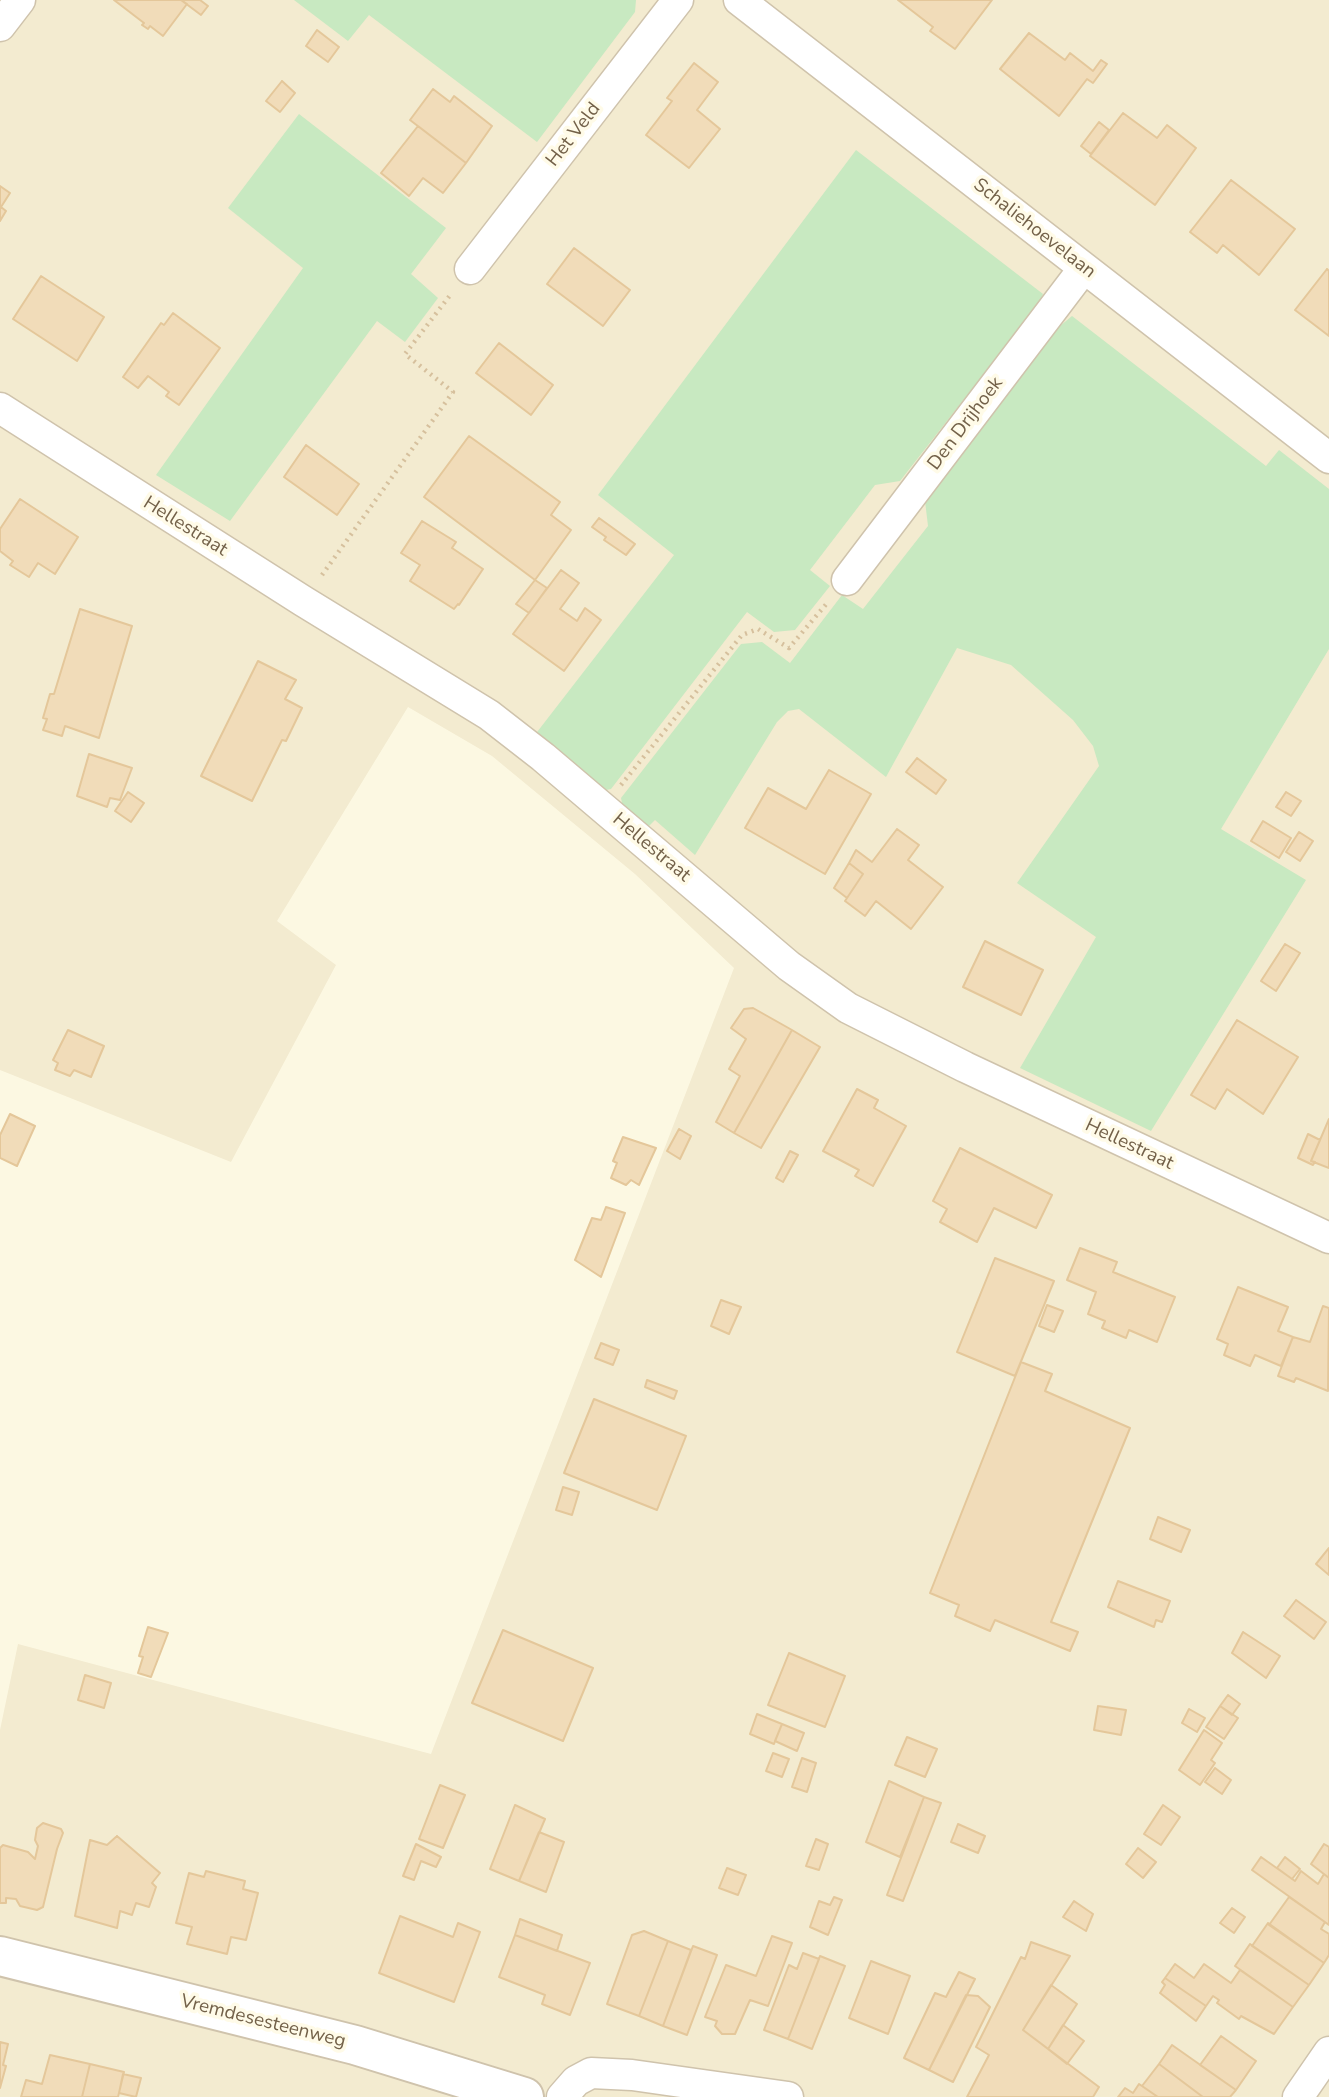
<!DOCTYPE html>
<html>
<head>
<meta charset="utf-8">
<style>
  body { margin:0 }
  canvas { display:block; background:#fcf8e2 }
</style>
</head>
<body>
<canvas width="1329" height="2097"></canvas>
<script>
const c = document.querySelector('canvas').getContext('2d');
c.lineJoin = 'round';
function fillPath(path, color) { c.fillStyle = color; c.fill(path, 'evenodd'); }
const shape = rows => new Path2D(rows.map(r => 'M' + r).join(''));
function trace(path, color, width, dash) { c.strokeStyle = color; c.lineWidth = width; c.lineCap = dash ? 'butt' : 'round'; c.setLineDash(dash || []); c.stroke(path); }
function write(font, color, halo, rows, align = 'center') {
  c.font = font + ' "Nunito Sans",sans-serif'; c.lineWidth = 7; c.setLineDash([]); c.textBaseline = 'middle'; c.strokeStyle = halo; c.fillStyle = color; for (const [text, x, y, turn = 0] of rows) {
    c.save(); c.translate(x, y); c.rotate((+turn || 0) * Math.PI / 180); c.textAlign = isNaN(turn) ? turn : align; if (halo) c.strokeText(text, 0, 0); c.fillText(text, 0, 0); c.restore();
  }
}
fillPath(shape([
  [0,0,1329,0,1329,2097,0,2097,0,1730,18,1644,431,1754,734,968,635,874,492,756,408,707,277,921,336,965,231,1162,0,1070]
]), '#f3ebd0');
fillPath(shape([
  [294,0,636,0,635,12,537,142,369,15,348,41],
  [299,114,446,228,411,274,438,298,405,342,377,321,230,521,156,475,303,268,228,208],
  [856,150,1043,294,1040,302,900,481,875,485,810,570,830,586,795,630,774,632,747,612,611,789,601,791,534,736,674,555,598,495],
  [1072,316,1266,466,1279,450,1329,489,1329,649,1221,829,1306,880,1151,1131,1020,1068,1096,937,1017,883,1099,766,1093,746,1073,720,1011,665,957,648,886,777,799,709,788,711,777,722,695,855,655,820,647,828,623,808,621,798,741,644,762,642,790,663,842,595,863,609,928,526,925,501,1060,326]
]), '#c8e9c1');
const building = shape([
  [114,0,181,0,187,4,163,36,150,26,148,29,142,25,144,23,114,0],
  [181,0,200,0,208,6,201,15,181,0],
  [898,0,992,0,955,49,930,31,933,27,898,0],
  [317,30,339,47,328,62,306,46,317,30],
  [1029,33,1065,60,1070,53,1093,71,1101,60,1107,64,1093,83,1087,79,1059,116,1000,69,1029,33],
  [694,63,718,82,697,110,720,129,689,168,646,135,672,101,667,98,694,63],
  [282,81,295,93,280,112,266,101,282,81],
  [433,89,450,102,454,96,492,126,466,163,410,120,433,89],
  [1123,113,1157,138,1167,125,1196,148,1155,205,1090,156,1123,113],
  [1099,122,1109,130,1091,154,1081,146,1099,122],
  [418,126,466,163,443,193,423,178,409,196,381,173,418,126],
  [1231,180,1295,229,1259,275,1223,245,1217,253,1190,232,1231,180],
  [0,186,10,193,1,207,6,211,0,221,0,186],
  [574,248,630,290,603,326,547,284,574,248],
  [1327,269,1329,271,1329,336,1295,310,1327,269],
  [41,276,104,317,77,361,13,319,41,276],
  [173,313,220,348,179,405,166,396,169,392,148,376,138,388,123,377,161,323,164,325,173,313],
  [499,343,553,385,531,415,476,373,499,343],
  [469,436,560,502,551,515,571,530,535,580,424,497,469,436],
  [306,445,359,484,337,515,284,477,306,445],
  [20,499,78,537,55,574,38,563,29,577,10,565,13,561,0,551,0,529,20,499],
  [599,518,635,544,626,555,604,540,606,537,592,527,599,518],
  [422,521,456,542,452,548,483,569,459,605,458,604,454,609,410,581,420,565,401,553,422,521],
  [561,570,579,583,560,609,577,621,585,608,601,620,564,671,513,634,561,570],
  [535,580,547,588,529,613,516,604,535,580],
  [80,609,132,626,99,738,65,726,62,736,43,730,47,719,43,718,50,694,54,694,80,609],
  [258,661,296,680,285,699,302,708,286,741,282,740,252,801,201,776,258,661],
  [89,754,132,768,120,800,110,798,107,807,77,796,89,754],
  [917,758,946,780,936,794,906,772,917,758],
  [829,770,871,794,825,874,745,828,768,788,806,809,829,770],
  [128,792,144,803,131,822,115,811,128,792],
  [1286,792,1301,801,1291,816,1276,807,1286,792],
  [1263,821,1291,838,1279,858,1251,841,1263,821],
  [897,829,919,845,908,860,943,887,911,929,876,901,865,916,845,901,863,874,849,863,856,850,872,862,897,829],
  [1299,832,1313,841,1300,861,1286,852,1299,832],
  [849,863,863,874,847,898,834,888,849,863],
  [985,941,1043,970,1021,1015,963,987,985,941],
  [1285,944,1300,953,1276,991,1261,981,1285,944],
  [753,1008,792,1030,734,1133,716,1122,740,1076,729,1069,746,1039,731,1028,744,1009,753,1008],
  [1237,1020,1298,1057,1263,1114,1227,1089,1215,1109,1191,1095,1237,1020],
  [68,1030,104,1046,91,1077,74,1070,70,1076,55,1070,58,1063,53,1060,68,1030],
  [792,1030,820,1047,761,1148,734,1133,792,1030],
  [857,1089,878,1100,874,1108,906,1126,873,1186,855,1176,859,1170,823,1151,857,1089],
  [10,1114,35,1126,17,1166,0,1158,0,1135,10,1114],
  [1329,1119,1329,1168,1311,1161,1329,1119],
  [679,1129,691,1136,680,1159,667,1151,679,1129],
  [1308,1134,1320,1140,1311,1161,1315,1162,1313,1165,1298,1158,1308,1134],
  [623,1137,656,1148,639,1185,631,1180,626,1185,611,1178,617,1163,613,1161,623,1137],
  [960,1148,1052,1195,1036,1228,994,1208,977,1242,940,1222,947,1209,933,1201,960,1148],
  [790,1151,798,1155,783,1182,776,1178,790,1151],
  [606,1207,625,1213,601,1277,575,1260,592,1218,601,1220,606,1207],
  [1080,1248,1117,1262,1113,1272,1175,1297,1157,1342,1129,1330,1126,1338,1102,1328,1105,1321,1088,1314,1096,1292,1067,1280,1080,1248],
  [995,1258,1054,1281,1015,1376,957,1352,995,1258],
  [1238,1287,1288,1307,1278,1331,1293,1337,1281,1366,1255,1355,1250,1366,1224,1355,1228,1344,1217,1339,1238,1287],
  [721,1300,741,1307,729,1334,711,1326,721,1300],
  [1047,1305,1063,1311,1054,1332,1039,1326,1047,1305],
  [1323,1306,1329,1308,1328,1391,1296,1378,1294,1382,1278,1376,1293,1337,1310,1342,1323,1306],
  [601,1343,619,1350,613,1365,595,1358,601,1343],
  [1021,1362,1052,1374,1045,1391,1130,1428,1051,1622,1078,1632,1070,1651,995,1620,990,1631,955,1616,959,1605,930,1593,1021,1362],
  [647,1380,677,1391,674,1399,645,1387,647,1380],
  [594,1399,686,1436,657,1510,564,1473,594,1399],
  [563,1487,579,1492,572,1515,556,1510,563,1487],
  [1158,1517,1190,1530,1181,1552,1150,1539,1158,1517],
  [1329,1548,1329,1575,1316,1564,1329,1548],
  [1118,1581,1170,1601,1162,1622,1156,1620,1154,1627,1108,1607,1118,1581],
  [1296,1600,1326,1622,1314,1639,1284,1616,1296,1600],
  [148,1627,168,1633,151,1677,138,1673,143,1657,139,1656,148,1627],
  [503,1630,593,1668,563,1741,472,1703,503,1630],
  [1243,1632,1280,1656,1266,1678,1232,1653,1243,1632],
  [789,1653,845,1676,825,1727,768,1705,789,1653],
  [85,1675,111,1683,104,1708,78,1700,85,1675],
  [1228,1695,1240,1704,1232,1715,1220,1706,1228,1695],
  [1098,1706,1126,1710,1121,1735,1094,1730,1098,1706],
  [1220,1706,1238,1718,1224,1739,1206,1727,1220,1706],
  [1189,1709,1205,1718,1197,1732,1182,1723,1189,1709],
  [757,1714,782,1724,774,1744,750,1734,757,1714],
  [782,1724,804,1733,797,1751,775,1741,782,1724],
  [1204,1730,1222,1743,1211,1760,1215,1763,1200,1785,1179,1770,1204,1730],
  [907,1737,937,1749,925,1777,895,1765,907,1737],
  [773,1753,789,1759,782,1777,766,1771,773,1753],
  [802,1758,816,1763,807,1792,792,1787,802,1758],
  [1215,1768,1231,1780,1222,1794,1205,1782,1215,1768],
  [889,1781,924,1797,900,1857,866,1842,889,1781],
  [440,1785,465,1795,443,1848,419,1839,440,1785],
  [924,1797,941,1803,903,1901,887,1895,924,1797],
  [515,1805,545,1819,519,1881,490,1869,515,1805],
  [1163,1805,1180,1817,1161,1845,1144,1834,1163,1805],
  [43,1823,61,1829,63,1833,57,1849,43,1907,37,1910,20,1906,16,1899,6,1898,6,1903,0,1903,0,1848,3,1845,28,1852,35,1859,38,1846,35,1840,37,1828,43,1823],
  [958,1824,985,1836,978,1853,951,1842,958,1824],
  [539,1832,564,1842,546,1892,519,1881,539,1832],
  [117,1836,160,1873,152,1883,156,1887,149,1907,136,1903,132,1915,120,1911,117,1928,75,1916,90,1840,107,1845,117,1836],
  [816,1839,828,1844,819,1870,806,1866,816,1839],
  [416,1844,441,1857,436,1867,421,1861,414,1880,403,1876,416,1844],
  [1324,1844,1329,1847,1329,1878,1311,1864,1324,1844],
  [1138,1848,1156,1862,1143,1878,1126,1864,1138,1848],
  [1261,1857,1295,1881,1301,1871,1318,1884,1324,1874,1329,1878,1329,1925,1252,1870,1261,1857],
  [1285,1857,1300,1869,1292,1879,1277,1868,1285,1857],
  [727,1868,746,1875,738,1895,719,1888,727,1868],
  [206,1871,245,1881,243,1889,258,1893,246,1940,231,1937,227,1954,187,1944,192,1927,176,1923,189,1873,204,1877,206,1871],
  [834,1897,842,1900,828,1935,810,1927,819,1901,830,1905,834,1897],
  [1289,1897,1325,1922,1321,1929,1329,1934,1329,1955,1324,1963,1269,1925,1289,1897],
  [1074,1901,1093,1914,1086,1931,1063,1917,1074,1901],
  [1232,1908,1245,1917,1234,1933,1220,1923,1232,1908],
  [400,1916,453,1937,458,1923,480,1932,454,2002,379,1973,400,1916],
  [520,1919,562,1935,557,1951,515,1935,520,1919],
  [1268,1923,1324,1963,1309,1985,1252,1946,1268,1923],
  [644,1931,668,1941,639,2016,607,2004,632,1935,644,1931],
  [515,1935,590,1963,570,2015,542,2004,545,1995,499,1977,515,1935],
  [772,1936,792,1943,768,2006,750,2000,735,2034,722,2034,715,2026,717,2021,705,2017,726,1965,756,1976,772,1936],
  [668,1941,691,1950,663,2026,639,2016,668,1941],
  [1031,1942,1070,1956,1023,2030,1099,2087,1093,2097,967,2097,989,2055,976,2047,1021,1957,1025,1959,1031,1942],
  [1250,1944,1309,1985,1293,2007,1235,1966,1250,1944],
  [693,1946,717,1955,687,2035,663,2026,693,1946],
  [803,1953,819,1959,788,2039,764,2030,789,1965,797,1969,803,1953],
  [820,1956,845,1966,812,2049,788,2039,820,1956],
  [871,1961,910,1976,888,2034,849,2018,871,1961],
  [1175,1964,1194,1978,1204,1964,1231,1983,1240,1970,1293,2007,1274,2034,1241,2016,1239,2019,1217,2003,1219,2000,1213,1996,1206,2006,1165,1978,1175,1964],
  [959,1972,975,1979,929,2070,904,2058,935,1993,946,1997,959,1972],
  [1165,1978,1206,2006,1196,2021,1160,1993,1165,1985,1162,1982,1165,1978],
  [1051,1985,1077,2004,1048,2049,1023,2030,1051,1985],
  [966,1995,978,1996,990,2007,953,2082,929,2070,966,1995],
  [1063,2025,1084,2041,1067,2064,1048,2049,1063,2025],
  [1221,2036,1256,2061,1236,2090,1200,2065,1221,2036],
  [0,2042,8,2044,3,2065,6,2066,0,2088,0,2042],
  [1172,2045,1236,2090,1230,2097,1203,2097,1159,2064,1172,2045],
  [50,2055,90,2064,82,2097,21,2097,26,2080,42,2084,50,2055],
  [90,2064,124,2072,118,2097,82,2097,90,2064],
  [1159,2064,1203,2097,1158,2097,1142,2086,1159,2064],
  [123,2074,141,2078,136,2097,119,2093,123,2074],
  [1139,2084,1158,2097,1118,2097,1125,2088,1133,2093,1139,2084]
]);
fillPath(building, '#f1dcb9');
trace(building, '#e4c79a', 2);
const minor = shape([
  [739,0,1329,458],
  [0,26,20,0],
  [470,269,678,0],
  [0,408,303,601,489,715,543,757,789,966,848,1008,965,1067,1329,1238],
  [847,580,1084,268],
  [562,2097,576,2081,591,2073,632,2075,788,2097],
  [1298,2097,1329,2052]
]);
const tertiary = shape([
  [0,1956,355,2045,524,2097]
]);
trace(minor, '#cfc3ac', 33);
trace(tertiary, '#cfc3ac', 42);
trace(shape([
  [322,575,453,392,405,354,451,294],
  [621,785,742,635,758,629,789,648,828,602]
]), '#d6c09d', 4.5, [2, 5]);
trace(minor, '#fff', 30);
trace(tertiary, '#fff', 38);
write('19px', '#736149', '#fffbe8', [
  ["Het Veld",574,135,-52],
  ["Schaliehoevelaan",1034,229,38],
  ["Den Drijhoek",966,424,-53],
  ["Hellestraat",185,527,32],
  ["Hellestraat",651,848,40],
  ["Hellestraat",1129,1145,25],
  ["Vremdesesteenweg",263,2022,14]
]);
</script>
</body>
</html>
